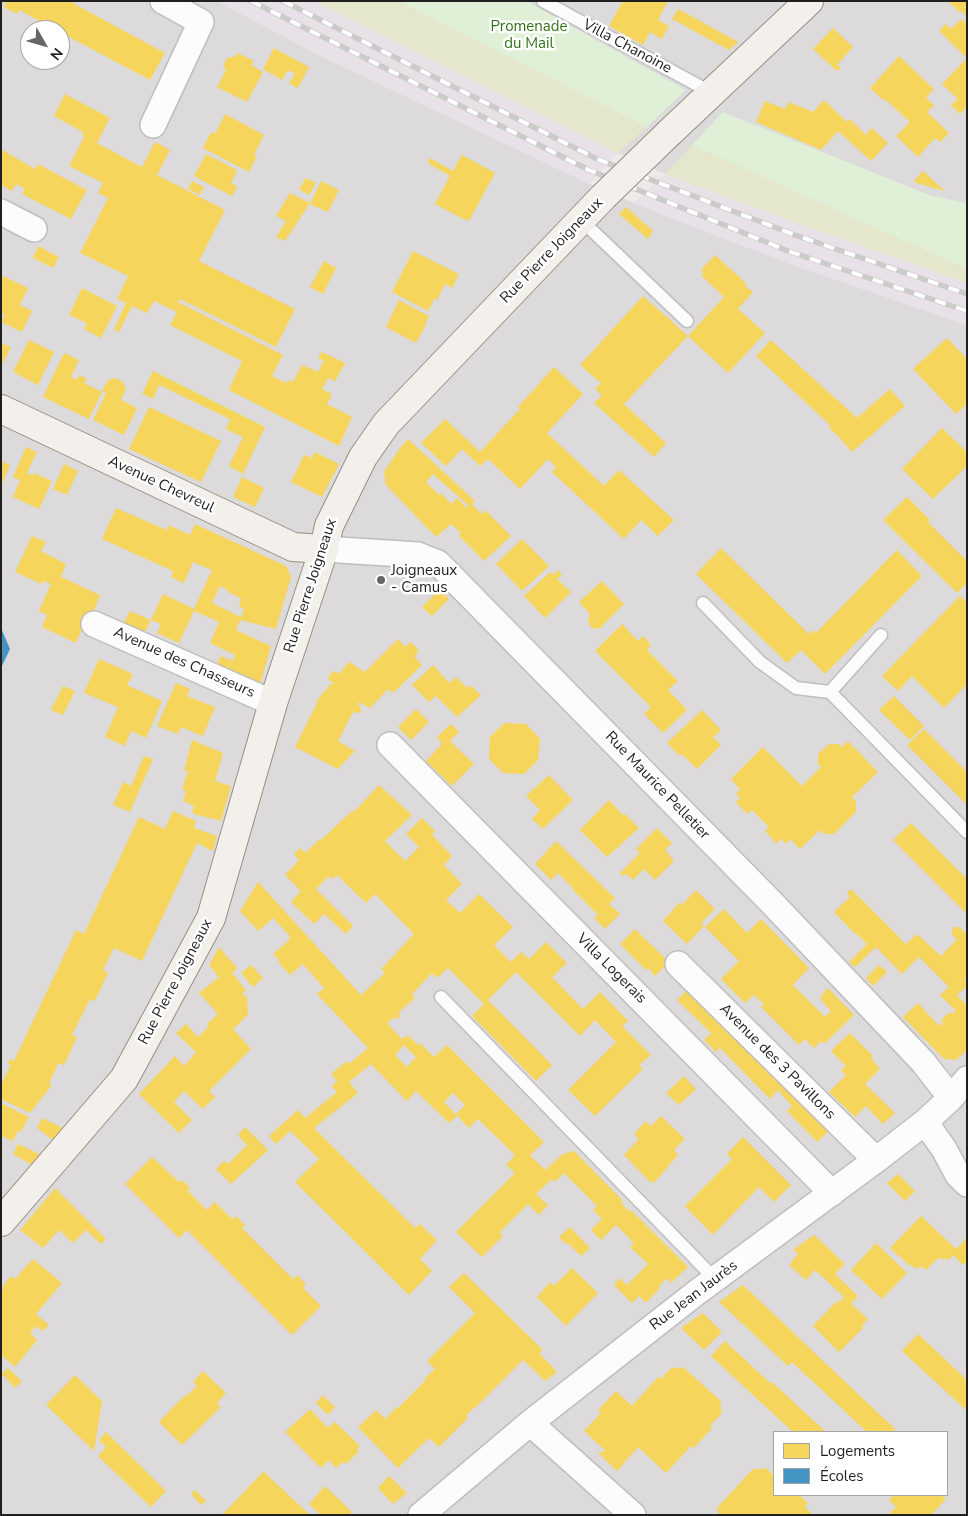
<!DOCTYPE html>
<html>
<head>
<meta charset="utf-8">
<style>
  body { margin:0 }
  #map { position:relative; width:968px; height:1516px; overflow:hidden; background:#edeae9; font-family:"Nunito Sans",sans-serif }
  canvas { display:block }
  .frame { position:absolute; inset:0; border:2px solid #1f1f1f; pointer-events:none }
  .legend { position:absolute; left:773px; top:1431px; width:175px; height:65px; box-sizing:border-box; background:#fff; border:1px solid #a5a5a5; margin:0; padding:6px 9px; list-style:none; font-size:15px; color:#1f1f1f }
  .legend li { display:flex; align-items:center; gap:10px; height:25px }
  .legend b { width:25px; border:1px solid #a5a5a5 }
  .north { position:absolute; left:20px; top:20px; width:50px; height:50px; box-sizing:border-box; background:#fff; border:1px solid #a5a5a5; border-radius:50%; rotate:128deg; font-size:14px; font-weight:700; line-height:20px; text-align:center; color:#1f1f1f }
  .north::after { content:''; display:block; margin:auto; width:18px; height:22px; background:#676666; clip-path:polygon(50% 0,100% 100%,50% 72%,0 100%) }
</style>
</head>
<body>
<div id="map">
<canvas width="968" height="1516"></canvas>
<div class="frame"></div>
<ul class="legend">
<li><b style="height:14px;background:#f6d55c"></b>Logements</li>
<li><b style="height:14px;background:#4393c3"></b>Écoles</li>
</ul>
<div class="north">N</div>
</div>
<script>
const c = document.querySelector('canvas').getContext('2d');
c.lineJoin = 'round';
function fillPath(path, color) { c.fillStyle = color; c.fill(path, 'evenodd'); }
const shape = rows => new Path2D(rows.map(r => 'M' + r).join(''));
function trace(path, color, width, dash) { c.strokeStyle = color; c.lineWidth = width; c.lineCap = dash ? 'butt' : 'round'; c.setLineDash(dash || []); c.stroke(path); }
function write(font, color, halo, rows, align = 'center') {
  c.font = font + ' "Nunito Sans",sans-serif'; c.lineWidth = 5; c.setLineDash([]); c.textBaseline = 'middle'; c.strokeStyle = halo; c.fillStyle = color; for (const [text, x, y, turn = 0] of rows) {
    c.save(); c.translate(x, y); c.rotate((+turn || 0) * Math.PI / 180); c.textAlign = isNaN(turn) ? turn : align; if (halo) c.strokeText(text, 0, 0); c.fillText(text, 0, 0); c.restore();
  }
}
fillPath(shape([
  [1,1,217,1,321,56,590,184,634,203,782,261,967,325,967,1515,1,1515],
  [30,30,60,30,60,60,30,60],
  [774,1432,947,1432,947,1495,774,1495],
  [315,1,967,1,967,283,800,224,665,174,618,153]
]), '#dcdada');
fillPath(shape([
  [217,1,315,1,618,153,590,184,321,56],
  [665,174,800,224,967,283,967,325,782,261,634,203]
]), '#e9e1e8');
fillPath(shape([
  [315,1,398,1,647,127,618,153],
  [692,145,967,269,967,283,800,224,665,174]
]), '#e4e7cb');
fillPath(shape([
  [398,1,526,1,686,90,647,127],
  [723,112,929,195,967,203,967,269,692,145]
]), '#e0f0d7');
fillPath(shape([
  [3,1,69,1,165,53,150,80,60,32,60,30,56,30,19,10,17,14,4,7,6,3],
  [623,1,668,1,658,20,669,26,662,39,650,32,643,45,609,26],
  [948,1,967,1,967,16,961,11,960,13],
  [678,9,693,17,738,42,729,50,672,19],
  [961,19,967,24,967,107,960,114,951,105,958,99,942,84,967,58,939,31,946,24,951,29],
  [833,28,853,47,837,65,841,68,837,71,813,49],
  [274,48,309,67,298,88,289,83,295,74,288,70,282,80,263,69],
  [238,53,254,61,251,65,263,72,247,102,217,87,226,70,223,66,227,58,230,57,232,58,233,56,235,57],
  [899,56,934,89,926,98,934,105,927,112,949,133,940,142,935,138,918,157,896,136,910,122,885,99,883,100,870,88],
  [65,94,110,118,97,143,142,167,155,142,170,150,157,175,225,210,199,261,295,309,276,347,180,299,178,302,283,355,272,376,286,383,288,380,293,382,302,365,318,372,324,361,318,358,322,352,345,363,335,381,328,378,322,389,332,394,327,404,352,417,339,446,229,390,242,361,170,325,177,312,154,301,147,313,132,306,119,332,114,330,126,303,117,299,128,276,80,253,108,198,98,193,103,183,69,166,84,137,82,135,83,132,54,116],
  [824,100,847,122,850,119,866,135,872,128,888,143,871,161,838,131,821,150,756,122,765,101,785,109,789,102,813,112],
  [225,114,264,135,254,155,257,156,249,172,203,148,211,132,215,134],
  [1,149,35,169,38,164,87,190,71,219,22,194,25,189,16,184,12,191,1,185],
  [206,154,237,170,231,183,237,187,232,196,194,176],
  [462,155,495,173,469,221,466,219,465,220,435,204,450,176,428,163,430,158,453,171],
  [923,171,945,191,913,182],
  [306,178,316,183,309,195,299,189],
  [192,181,204,187,200,195,188,189],
  [321,181,339,190,328,212,310,204],
  [290,193,310,203,285,241,276,237,286,221,276,216],
  [626,207,653,231,648,239,619,214],
  [38,246,59,257,53,268,33,258],
  [413,251,459,274,452,288,445,284,437,300,435,298,428,311,392,292],
  [715,255,747,284,745,286,753,292,738,309,765,333,728,373,688,336,724,297,701,275,704,272,701,270],
  [324,261,336,268,323,294,310,287],
  [1,275,28,288,20,305,32,311,22,332,1,322,5,315,1,313],
  [82,288,117,306,101,338,84,329,87,323,69,315],
  [643,296,688,336,624,404,666,443,654,457,594,403,602,395,595,389,601,383,580,365],
  [399,300,429,316,425,325,426,325,416,343,386,327],
  [947,338,967,359,967,404,956,414,913,369],
  [29,340,54,352,38,385,13,372],
  [771,340,857,418,890,389,905,406,852,452,837,435,829,428,831,426,756,356],
  [1,343,11,347,1,367],
  [64,353,79,360,71,377,77,380,79,375,87,379,84,383,102,392,89,419,43,397],
  [554,367,583,394,547,433,604,486,619,470,674,520,658,536,641,520,624,539,552,472,556,467,548,459,520,489,488,459,480,466,462,449,446,466,421,443,445,419,480,452,520,409,518,407],
  [153,371,265,427,243,474,229,466,243,437,226,429,230,419,159,385,153,399,142,394],
  [116,378,123,382,126,389,121,400,137,408,124,435,93,420,106,393,102,391,108,380],
  [149,407,221,441,201,482,129,449],
  [942,428,967,452,967,466,933,499,902,469],
  [408,439,475,501,472,504,481,514,485,510,511,536,484,561,459,536,461,533,451,524,436,537,386,485,384,472,400,448],
  [433,474,452,491,469,506,467,508,457,498,451,504,441,493,439,495,426,482],
  [26,447,37,452,27,473,33,476,34,473,52,481,39,509,13,497,20,480,13,477],
  [315,452,339,464,322,497,291,482,304,455,312,458],
  [1,461,10,465,1,486],
  [64,464,78,471,67,495,53,489],
  [242,477,264,488,255,507,233,497],
  [907,497,930,520,928,522,967,561,967,583,957,593,883,520],
  [116,508,167,530,169,525,190,535,195,524,286,566,291,577,276,629,240,620,236,630,271,646,258,692,214,672,221,656,233,661,235,655,210,643,219,622,194,611,179,643,157,633,161,624,151,620,163,594,194,609,212,570,193,562,184,583,171,577,173,571,102,539],
  [220,586,228,590,228,592,241,598,239,606,244,609,241,617,212,603],
  [32,536,46,542,41,551,66,564,61,577,100,595,91,618,87,617,76,643,42,627,47,615,39,611,51,584,43,581,42,584,15,572],
  [522,539,549,566,522,591,496,564],
  [721,548,809,634,813,630,816,633,897,550,922,576,825,674,801,650,787,663,696,574],
  [558,570,562,575,557,579,571,592,545,618,524,596,550,572,553,575],
  [602,581,624,604,600,628,595,629,591,627,588,621,590,614,579,602],
  [439,590,449,599,432,616,422,607],
  [960,596,967,603,967,684,944,708,912,676,898,691,882,676],
  [130,611,151,620,141,640,120,631],
  [622,624,638,641,643,636,651,645,647,650,678,681,668,690,687,710,663,733,644,714,651,707,595,651],
  [398,639,405,647,409,643,412,643,418,649,418,653,414,656,422,665,393,693,388,689,370,708,358,702,358,705,360,706,361,712,358,713,353,712,338,741,355,751,338,769,295,747,318,701,316,701,331,684,335,683,330,681,328,678,331,673,335,671,339,674,349,662,365,672],
  [99,659,133,674,127,685,162,701,146,738,131,731,125,746,105,737,118,707,84,693],
  [433,665,449,683,456,677,467,688,470,685,481,695,457,717,436,696,429,702,412,685],
  [176,683,190,689,187,696,215,707,203,736,181,727,178,734,157,726],
  [63,686,75,691,63,715,51,710],
  [894,696,924,726,910,740,879,710],
  [416,709,429,722,411,740,398,727],
  [702,710,721,730,713,737,721,745,697,769,682,754,680,756,667,743],
  [504,723,526,724,540,739,538,760,524,774,503,773,489,759,490,737],
  [451,724,459,732,450,741,474,764,452,786,426,761,442,744,437,737],
  [924,729,967,772,967,805,907,745],
  [192,740,223,753,215,781,231,786,221,821,194,814,192,812,194,806,183,801,186,791,182,789,188,771,184,770],
  [848,741,878,772,852,797,856,802,856,812,834,834,824,834,820,830,800,849,790,839,786,844,781,839,777,844,765,831,769,827,752,810,747,814,736,802,740,798,736,794,740,789,731,779,763,747,802,786,821,767,818,764,818,754,829,744,839,744,842,747],
  [144,756,153,759,130,812,113,805,123,782,131,786],
  [549,775,573,800,543,829,532,819,540,810,526,796],
  [379,785,412,815,385,841,405,861,419,847,406,834,422,818,435,831,432,835,452,856,444,865,462,884,446,900,460,913,479,894,513,927,494,945,511,962,521,952,529,959,546,942,567,963,552,977,583,1009,600,992,628,1021,622,1026,651,1055,639,1065,643,1069,595,1116,568,1090,616,1042,595,1020,580,1036,516,972,488,1000,552,1065,536,1081,472,1016,484,1004,448,968,437,978,432,973,412,994,415,997,413,1000,398,1013,401,1016,397,1019,395,1017,387,1023,402,1039,408,1035,418,1045,420,1043,434,1057,447,1045,544,1142,530,1155,545,1170,563,1154,574,1151,623,1201,621,1203,630,1212,631,1210,688,1267,671,1283,667,1278,659,1286,660,1288,646,1303,639,1296,632,1303,614,1285,620,1278,627,1285,648,1264,630,1247,634,1243,616,1225,601,1240,591,1230,602,1219,593,1210,597,1206,564,1173,555,1182,552,1179,536,1194,548,1205,539,1215,528,1204,500,1232,503,1236,482,1257,456,1232,515,1173,506,1165,515,1155,478,1119,469,1128,456,1114,465,1105,453,1093,444,1102,457,1116,449,1123,416,1091,407,1101,371,1064,349,1082,358,1093,314,1128,415,1228,420,1224,437,1240,420,1259,432,1271,409,1295,295,1182,319,1159,290,1131,276,1144,269,1136,298,1110,305,1118,337,1092,332,1086,337,1081,331,1074,347,1061,349,1064,368,1048,317,994,324,988,303,964,290,975,278,962,280,961,273,954,288,941,290,936,273,918,258,931,240,911,258,882,361,995,385,973,381,969,414,934,375,894,366,903,337,875,333,879,329,876,316,889,353,926,346,934,324,914,314,924,291,902,301,891,285,875,299,860,294,854,300,848,305,853,320,839,321,840,353,810,354,812],
  [404,1045,416,1057,407,1067,395,1055],
  [609,800,623,815,625,814,639,828,607,857,580,830],
  [173,811,196,821,194,828,217,836,213,851,197,843,142,961,114,948,103,970,108,973,95,1001,90,999,72,1035,77,1037,64,1065,58,1063,49,1084,52,1085,30,1113,1,1099,1,1085,11,1065,8,1064,10,1059,14,1061,76,930,84,934,139,817,165,829],
  [911,823,967,879,967,910,965,912,893,840],
  [657,828,672,843,665,850,674,861,655,880,644,869,633,880,626,874,623,876,620,873,640,853,636,849],
  [556,841,615,898,609,904,620,914,605,929,594,918,598,915,572,889,573,888,558,873,551,880,535,864],
  [851,889,906,944,917,934,941,956,957,939,952,935,952,930,955,927,959,927,967,934,967,976,964,979,967,983,967,986,957,995,967,1005,967,1050,956,1060,944,1059,903,1017,918,1003,939,1026,943,1022,941,1020,950,1012,952,1014,956,1011,940,995,949,987,919,957,902,974,876,947,855,967,849,962,867,944,856,933,855,934,834,912,850,897,847,893],
  [696,890,715,909,701,923,704,926,687,944,663,921,680,902,682,905],
  [724,909,747,933,761,919,809,968,793,985,825,1017,831,1011,821,1000,821,996,828,988,854,1015,824,1044,821,1041,814,1048,805,1039,799,1045,761,1007,764,1004,754,995,745,1003,721,979,739,961,705,927],
  [635,929,669,962,655,976,648,968,646,970,620,944],
  [219,947,237,968,232,973,246,990,242,993,247,998,248,1015,233,1029,251,1049,209,1091,215,1097,203,1109,184,1091,174,1102,192,1120,179,1133,139,1094,175,1056,184,1066,193,1056,196,1052,176,1033,186,1024,198,1037,209,1026,207,1024,218,1014,199,993,219,977,209,965],
  [251,965,263,978,253,987,241,973],
  [879,965,887,972,873,986,866,978],
  [692,985,834,1126,817,1142,787,1111,792,1106,778,1090,770,1099,720,1048,716,1052,704,1040,711,1033,677,1000],
  [850,1033,873,1056,871,1058,880,1069,865,1084,895,1113,883,1124,866,1106,855,1117,829,1092,846,1075,841,1070,846,1066,831,1051],
  [684,1076,696,1089,679,1105,666,1093],
  [1,1103,29,1117,21,1132,18,1131,13,1141,1,1136],
  [661,1116,685,1139,674,1150,678,1155,655,1182,650,1182,624,1155,639,1139,634,1134,646,1121,651,1126],
  [42,1118,63,1128,53,1140,37,1128],
  [245,1127,268,1150,231,1184,216,1169,224,1161,228,1164,247,1145,238,1135],
  [743,1137,791,1185,774,1202,759,1187,713,1235,685,1206,732,1159,727,1154],
  [18,1144,41,1155,32,1165,13,1154],
  [152,1157,179,1182,182,1180,190,1188,188,1191,207,1210,215,1202,232,1219,236,1216,245,1225,242,1228,293,1279,297,1275,306,1284,303,1288,321,1306,292,1335,187,1230,179,1238,125,1184],
  [898,1174,915,1191,905,1201,887,1183],
  [55,1188,106,1239,101,1244,86,1230,73,1243,59,1230,43,1248,20,1230],
  [921,1216,956,1249,967,1238,967,1261,963,1265,953,1255,949,1260,938,1258,926,1270,921,1266,917,1269,911,1265,910,1266,890,1248],
  [570,1227,590,1248,581,1256,568,1243,566,1244,559,1237],
  [814,1235,845,1264,835,1274,858,1296,851,1304,868,1319,862,1326,863,1328,839,1352,813,1326,837,1301,839,1303,844,1297,815,1270,806,1280,789,1265,798,1254,793,1250],
  [876,1243,907,1273,882,1299,851,1270],
  [33,1259,62,1283,36,1314,49,1325,43,1331,36,1326,30,1333,37,1340,15,1367,1,1355,1,1291,4,1288,2,1287,11,1276,15,1279],
  [572,1268,598,1293,566,1326,537,1297,550,1282,554,1286],
  [464,1273,543,1350,539,1353,557,1372,545,1381,523,1360,475,1408,474,1407,466,1416,468,1418,439,1447,429,1438,398,1468,358,1427,376,1410,385,1419,397,1407,398,1408,426,1380,425,1378,435,1369,427,1361,475,1313,449,1287],
  [743,1285,895,1429,892,1432,867,1432,792,1362,788,1366,719,1302],
  [703,1313,722,1332,704,1350,681,1328],
  [918,1334,967,1380,967,1411,902,1351],
  [725,1341,770,1383,772,1382,826,1432,793,1432,711,1356],
  [672,1367,674,1368,681,1368,683,1367,722,1402,720,1404,722,1413,710,1426,712,1428,694,1448,691,1446,666,1473,638,1447,617,1471,598,1453,600,1451,602,1453,605,1450,584,1431,601,1413,598,1410,616,1391,632,1406,658,1377,661,1379],
  [8,1368,22,1381,15,1388,3,1375,1,1377,1,1371,3,1373],
  [203,1371,226,1393,217,1403,221,1407,182,1445,159,1422,184,1396,185,1397,197,1386,193,1382],
  [75,1375,102,1401,94,1451,46,1405],
  [323,1395,335,1407,328,1415,316,1403],
  [310,1409,328,1428,335,1422,360,1446,357,1449,359,1451,346,1464,343,1462,336,1468,329,1460,321,1468,285,1432],
  [106,1432,166,1491,151,1507,98,1456,106,1447,99,1440],
  [765,1467,774,1476,774,1495,799,1495,808,1503,805,1507,813,1515,719,1515,717,1508,754,1468,755,1469,764,1469],
  [263,1472,264,1472,310,1515,222,1515],
  [389,1476,407,1493,393,1504,378,1488],
  [325,1486,352,1512,349,1515,321,1515,309,1504],
  [195,1490,206,1501,201,1505,191,1494],
  [894,1495,942,1495,946,1499,931,1515,888,1515,896,1507,889,1500]
]), '#f6d55c');
fillPath(shape([
  [1,628,10,649,1,668]
]), '#4393c3');
const lane = shape([
  [543,1,712,93],
  [581,220,687,321],
  [703,603,760,662,796,688,830,692,881,635],
  [830,692,967,832],
  [441,997,715,1279]
]);
const street = shape([
  [153,125,201,22,163,1],
  [1,212,34,229],
  [324,549,418,555,438,563,772,903,923,1062,951,1098],
  [94,624,273,703],
  [390,745,832,1193],
  [678,964,876,1160],
  [925,1122,944,1149,958,1175,967,1184],
  [530,1423,633,1515],
  [421,1515,530,1423,696,1293,876,1160,925,1122,951,1098,967,1079]
]);
const secondary = shape([
  [669,133,809,1],
  [1,409,293,547,324,549],
  [1,1222,124,1079,211,918,273,703,324,549,329,526,363,457,386,424,603,197]
]);
trace(lane, '#bfbdbd', 15);
trace(street, '#bfbdbd', 28);
trace(secondary, '#969083', 30);
trace(lane, '#fcfcfc', 12);
trace(street, '#fcfcfc', 25);
trace(secondary, '#f3f0ec', 28);
const rail = shape([
  [251,1,589,170,788,251,967,311],
  [283,1,597,159,795,235,967,294]
]);
trace(rail, '#cbcbca', 5.5);
trace(rail, '#fff', 4, [11]);
const secondaryBridge = shape([
  [603,197,669,133]
]);
trace(secondaryBridge, '#969083', 30, []);
trace(secondaryBridge, '#f3f0ec', 28);
for (const [x, y, r, color] of [
  [381,580,5,"#676666"]
]) { const dot = new Path2D(); dot.arc(x, y, r, 0, 2 * Math.PI); c.fillStyle = color; c.fill(dot); trace(dot, '#fff', 2); }
write('15px', '#307317', '#fff', [
  ["Promenade",529,27],
  ["du Mail",529,44]
]);
write('15px', '#1f1f1f', '#fff', [
  ["Villa Chanoine",627,47,28],
  ["Rue Pierre Joigneaux",552,251,-46],
  ["Avenue Chevreul",161,485,25],
  ["Rue Pierre Joigneaux",311,586,-72],
  ["Avenue des Chasseurs",184,663,24],
  ["Rue Maurice Pelletier",657,786,46],
  ["Villa Logerais",611,969,45],
  ["Rue Pierre Joigneaux",176,982,-62],
  ["Avenue des 3 Pavillons",777,1062,45],
  ["Rue Jean Jaurès",694,1296,-37]
]);
write('15px', '#1f1f1f', '#fff', [
  ["Joigneaux",391,571],
  ["- Camus",391,588]
], 'left');
</script>
</body>
</html>
